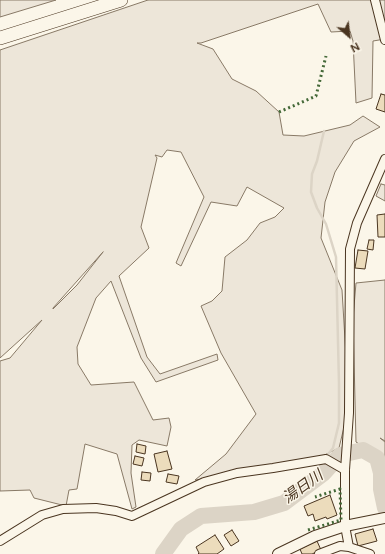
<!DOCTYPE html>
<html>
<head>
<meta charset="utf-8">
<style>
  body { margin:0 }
  #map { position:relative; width:385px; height:554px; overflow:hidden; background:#fbf6e9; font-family:Figtree,sans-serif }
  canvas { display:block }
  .north { position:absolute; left:329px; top:16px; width:40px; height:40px; -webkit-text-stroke:3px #fbf6e9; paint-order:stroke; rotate:152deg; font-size:11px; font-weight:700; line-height:16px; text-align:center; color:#4a3520 }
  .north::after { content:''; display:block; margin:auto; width:14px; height:18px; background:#4a3520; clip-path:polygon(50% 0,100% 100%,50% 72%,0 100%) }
</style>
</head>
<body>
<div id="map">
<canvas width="385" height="554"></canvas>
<div class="north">N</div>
</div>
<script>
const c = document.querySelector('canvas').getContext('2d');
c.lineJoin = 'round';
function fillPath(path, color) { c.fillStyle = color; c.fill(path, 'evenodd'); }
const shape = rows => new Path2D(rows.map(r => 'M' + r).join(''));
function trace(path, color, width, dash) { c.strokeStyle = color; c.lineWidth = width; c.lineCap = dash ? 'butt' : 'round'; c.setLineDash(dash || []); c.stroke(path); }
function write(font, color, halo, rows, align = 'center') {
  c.font = font + ' Figtree,"Noto Sans JP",sans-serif'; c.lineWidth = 3; c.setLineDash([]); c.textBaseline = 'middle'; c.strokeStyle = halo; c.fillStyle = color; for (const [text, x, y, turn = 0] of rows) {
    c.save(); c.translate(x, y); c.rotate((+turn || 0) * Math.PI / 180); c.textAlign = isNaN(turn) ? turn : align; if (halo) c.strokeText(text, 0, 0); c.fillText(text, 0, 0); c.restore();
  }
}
const green = shape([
  [0,0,56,0,0,17,0,0],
  [148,0,385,0,385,39,373,41,372,98,356,103,353,41,350,31,331,32,318,4,201,43,197,43,213,49,232,79,256,91,279,112,283,135,304,136,350,125,363,116,380,127,354,141,335,172,325,202,321,238,342,290,349,406,339,448,312,461,217,478,195,480,226,454,256,414,221,353,201,306,212,301,222,291,225,257,247,240,260,223,275,217,284,208,247,187,237,206,211,202,181,266,176,263,204,197,181,152,167,150,162,157,155,155,157,158,141,227,149,248,119,276,147,357,160,374,217,354,218,360,156,382,141,358,111,281,96,298,77,347,78,364,91,385,134,382,153,420,169,418,171,427,167,446,139,440,132,445,131,473,136,507,132,509,117,454,85,444,77,489,69,490,66,506,34,498,30,490,0,491,0,361,10,358,42,320,0,358,0,50,148,0],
  [103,252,77,285,53,309,53,308,103,252],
  [381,184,385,185,385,201,376,196,381,184],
  [385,280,385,441,380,438,385,442,385,489,378,456,356,442,353,318,356,283,385,280]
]);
fillPath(green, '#ede6d9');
trace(green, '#887966', 1);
trace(shape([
  [324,131,317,161,312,174,311,192,317,208,326,224,336,257,339,384,339,423,333,448,326,457],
  [322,463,319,467,324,473]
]), '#dcd4c6', 2.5);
trace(shape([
  [163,554,181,529,201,516,254,512,284,503,324,473,340,455,363,450,377,458,381,473,381,489,385,508]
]), '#dcd4c6', 16);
const building = shape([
  [381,94,385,95,385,112,376,109,381,94],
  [385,214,385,237,378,237,377,215,385,214],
  [369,240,374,240,373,250,367,249,369,240],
  [358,250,368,251,365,269,355,268,358,250],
  [137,444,146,446,145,454,136,452,137,444],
  [167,451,172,469,158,472,154,454,167,451],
  [135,456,144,458,142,466,133,464,135,456],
  [142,472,151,473,150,481,141,480,142,472],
  [168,474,179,476,177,484,166,482,168,474],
  [330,495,337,515,327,519,326,517,315,521,313,514,308,516,304,506,330,495],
  [373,529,377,541,358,546,355,534,373,529],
  [232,530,239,541,231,546,224,535,232,530],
  [215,535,224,549,217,554,198,554,199,553,196,547,215,535],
  [317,541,321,550,312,554,302,554,300,549,317,541]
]);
fillPath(building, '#ecdcbc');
trace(building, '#4a3520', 1);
const minor = shape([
  [375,0,385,40],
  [0,541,42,515,63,509,96,508,116,511,132,516,204,482,237,473,273,468,326,459,345,470],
  [349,547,345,526,345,470,349,413,350,249,357,223,385,159],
  [319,554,340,546,349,547,370,554]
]);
const tertiary = shape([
  [278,554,315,536,345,526,385,518]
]);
const primary = shape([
  [0,38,121,0]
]);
trace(minor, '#4a3520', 10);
trace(tertiary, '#4a3520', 12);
trace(primary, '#4a3520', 14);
trace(minor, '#fbf6e9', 8);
trace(tertiary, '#fbf6e9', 10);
trace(primary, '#fbf6e9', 13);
trace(shape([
  [279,112,316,96,326,56],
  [308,530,341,520,340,489,315,497]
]), '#436837', 3, [2, 3]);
write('italic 15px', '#4a3520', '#fbf6e9', [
  ["湯日川",303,487,-36]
]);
</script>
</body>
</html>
